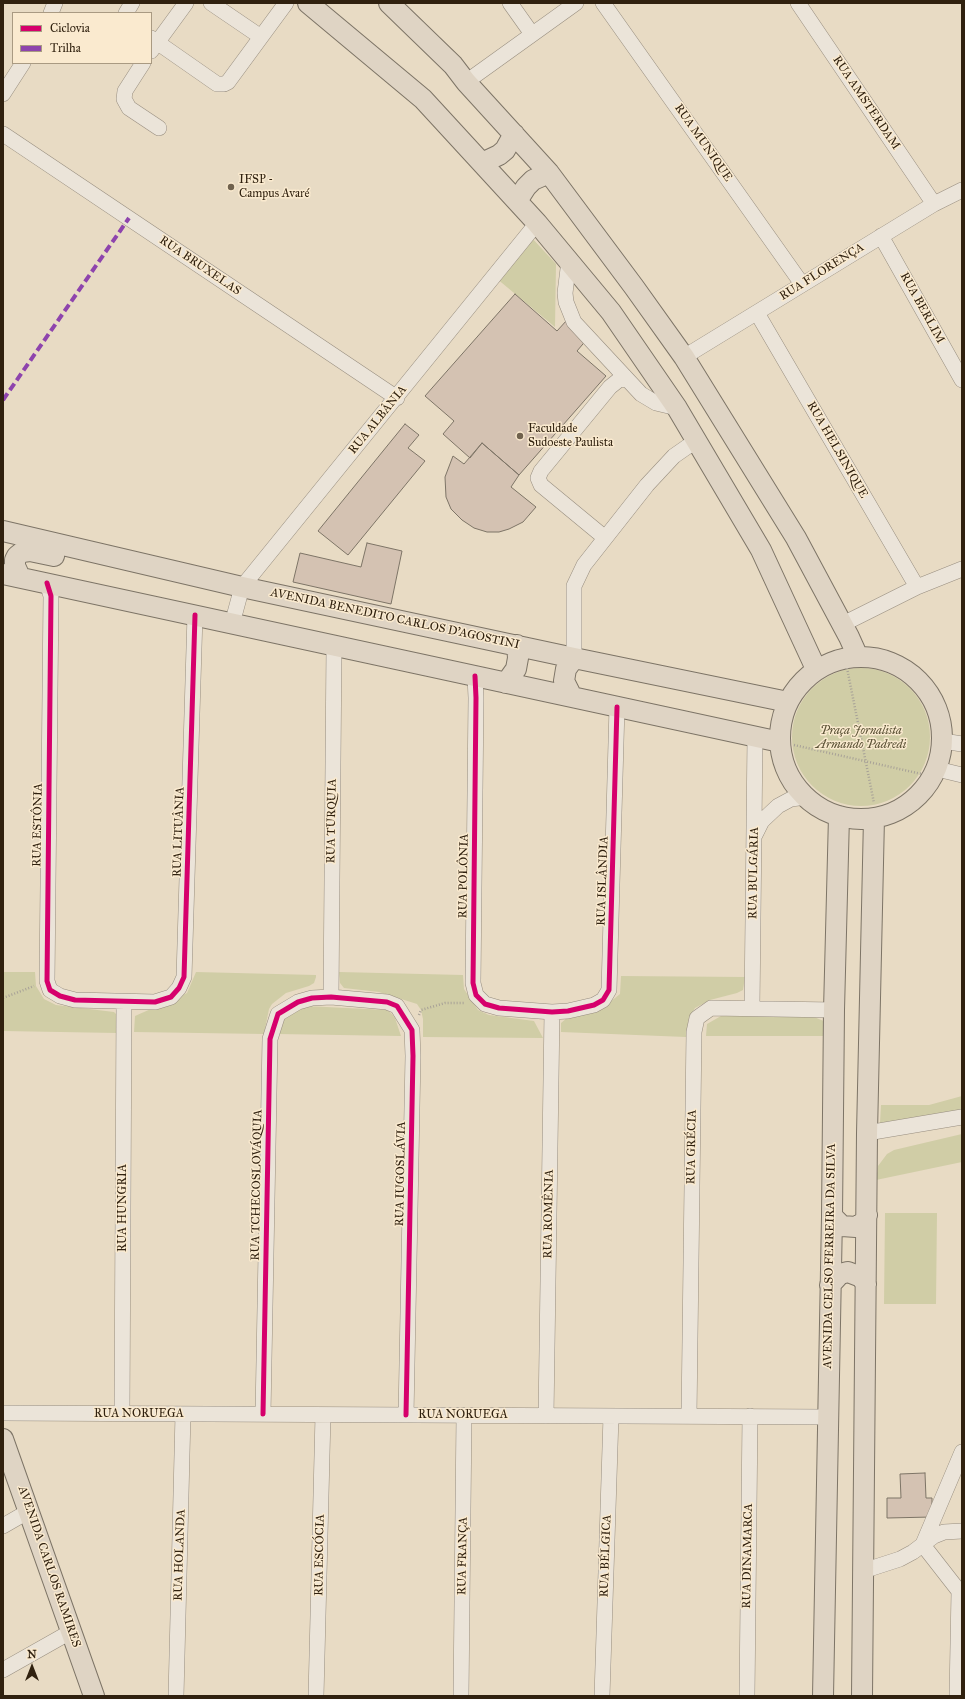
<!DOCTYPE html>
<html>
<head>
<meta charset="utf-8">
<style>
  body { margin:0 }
  #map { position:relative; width:965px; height:1699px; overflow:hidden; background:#e8dbc4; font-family:"IM FELL Great Primer",serif }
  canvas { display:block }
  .frame { position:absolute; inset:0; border:4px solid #30210f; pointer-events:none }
  .legend { position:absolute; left:12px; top:12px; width:140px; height:52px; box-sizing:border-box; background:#faeacf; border:1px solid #a99a82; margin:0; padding:5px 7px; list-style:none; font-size:12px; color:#30210f }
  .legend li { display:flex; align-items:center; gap:8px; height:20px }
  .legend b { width:20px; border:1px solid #a99a82 }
  .north { position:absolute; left:12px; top:1647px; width:40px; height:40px; -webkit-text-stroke:3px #faeacf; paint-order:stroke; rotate:0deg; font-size:11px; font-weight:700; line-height:16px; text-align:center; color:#30210f }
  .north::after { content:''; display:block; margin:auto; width:14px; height:18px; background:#30210f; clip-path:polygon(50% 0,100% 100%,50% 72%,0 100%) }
</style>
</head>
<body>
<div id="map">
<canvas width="965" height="1699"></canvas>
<div class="frame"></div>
<ul class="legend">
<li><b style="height:5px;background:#d6006c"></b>Ciclovia</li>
<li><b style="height:5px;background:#8e44ad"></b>Trilha</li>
</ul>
<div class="north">N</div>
</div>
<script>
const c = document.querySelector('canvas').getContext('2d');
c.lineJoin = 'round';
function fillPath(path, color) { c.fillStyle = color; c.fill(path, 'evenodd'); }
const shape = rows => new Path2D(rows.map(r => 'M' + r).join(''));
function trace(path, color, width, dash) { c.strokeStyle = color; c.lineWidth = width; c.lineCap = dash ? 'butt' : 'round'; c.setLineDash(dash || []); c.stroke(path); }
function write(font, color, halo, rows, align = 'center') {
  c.font = font + ' "IM FELL Great Primer",serif'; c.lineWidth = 3; c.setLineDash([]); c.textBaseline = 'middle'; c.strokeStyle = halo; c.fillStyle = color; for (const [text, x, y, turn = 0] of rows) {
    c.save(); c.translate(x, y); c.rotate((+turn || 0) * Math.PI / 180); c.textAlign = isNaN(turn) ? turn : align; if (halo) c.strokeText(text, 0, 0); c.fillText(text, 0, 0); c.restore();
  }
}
fillPath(shape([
  [531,237,556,264,555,327,496,278],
  '792 737a69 69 0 1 1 138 0a69 69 0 1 1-138 0Z',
  [3,972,35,972,36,986,44,999,56,1005,114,1012,118,1016,117,1033,3,1031],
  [196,972,316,975,316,977,314,983,309,986,286,993,272,1004,269,1009,264,1034,134,1032,135,1016,187,993],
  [339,972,463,975,464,989,478,1010,489,1015,534,1021,543,1038,423,1037,423,1019,421,1010,417,1004,379,992,344,988,340,983],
  [621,976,745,977,743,990,737,993,710,1000,695,1008,689,1018,686,1037,561,1032,561,1023,567,1018,610,1002,620,994],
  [306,1006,387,1010,392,1014,395,1018,401,1036,277,1034,285,1018],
  [728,1012,807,1014,826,1022,827,1036,706,1036,707,1024],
  [962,1096,962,1115,892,1128,880,1123,881,1105,929,1105],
  [962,1134,962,1162,876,1180,878,1166,887,1154,894,1150],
  [885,1213,937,1213,936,1304,884,1304]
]), '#d0cda6');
const building = shape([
  [515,294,557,331,567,320,588,338,577,351,606,376,519,475,482,443,470,458,443,434,454,421,425,396,515,294],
  [405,424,419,435,408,448,425,461,348,555,318,531,405,424],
  [482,443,519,475,511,487,536,507,523,522,509,529,499,532,487,532,474,528,462,520,451,509,446,497,445,477,453,456,464,464,482,443],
  [367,543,402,551,391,604,293,582,300,553,361,567,367,543],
  [925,1473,926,1498,932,1498,932,1517,887,1518,887,1498,901,1498,900,1474,925,1473]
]);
fillPath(building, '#d4c2b2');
trace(building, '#7d7466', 1);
const minor = shape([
  [211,3,261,37],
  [510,3,532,34],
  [603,3,802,284],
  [798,3,934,204],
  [51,13,55,3],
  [126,13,132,3],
  [151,38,217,84,224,84,228,82,286,3],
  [151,51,186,3],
  [143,63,125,91,124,99,129,108,159,128],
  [466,82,576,3],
  [3,94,23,63],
  [3,134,397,398],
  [881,236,962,380],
  [569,261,565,293,566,302,574,322,641,394,656,403,677,408],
  [757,313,917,587],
  [684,357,934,204,962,190],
  [604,537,541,485,538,478,541,471,610,387,620,379,628,380],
  [47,583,51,596,47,981,50,990,60,996,75,1000,155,1002,171,997,179,988,184,977,195,615],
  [232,624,242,587,537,223],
  [841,625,917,587,962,569],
  [574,658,574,586,584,565,647,485,674,456,697,440],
  [475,676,476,698,473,983,476,995,485,1004,499,1008,552,1012,568,1011,594,1005,603,1000,609,990,617,707],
  [943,741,962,744],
  [937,769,962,775],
  [755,835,762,821,778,806,791,799,806,797],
  [331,997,334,646],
  [752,1008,755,737],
  [867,1133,962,1117],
  [3,1413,827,1417],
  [122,1414,124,1002],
  [263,1414,270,1039,278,1014,298,1002,312,998,331,997,387,1002,397,1006,412,1030,413,1056,406,1415],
  [546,1416,552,1012],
  [689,1416,694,1032,697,1018,711,1008,834,1010],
  [3,1526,29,1511],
  [923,1544,962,1452],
  [923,1545,962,1595],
  [863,1571,900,1559,913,1552,934,1536,944,1532,962,1531],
  [3,1670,72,1631],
  [176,1696,183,1414],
  [316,1696,323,1415],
  [461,1696,464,1416],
  [602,1696,611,1416],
  [747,1696,750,1416],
  [957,1696,959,1592]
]);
const major = shape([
  [308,3,423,99,537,223,611,312,677,408,761,550,816,669],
  [389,3,453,65,466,82,549,173,634,287,684,357,796,538,849,637,858,657],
  [482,163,499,155,505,150,514,134],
  [517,201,526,187,533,180,549,173],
  [3,531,242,587,574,658,788,702],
  [3,574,780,742],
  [20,577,15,566,15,560,17,556,22,552,30,551,54,556],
  '780 738a81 81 0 1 1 162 0a81 81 0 1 1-162 0Z',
  [506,683,516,669,518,658,517,645],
  [571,695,564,681,566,669,574,658],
  [832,1216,842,1226,856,1227,864,1222,867,1215],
  [830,1285,840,1274,848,1272,861,1277,866,1284],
  [3,1439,94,1696],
  [823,1696,832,1216,834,1010,839,816],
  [862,1696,867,1133,874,818]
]);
trace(minor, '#978d7f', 16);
trace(major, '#7d7466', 22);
trace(shape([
  [847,668,874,803],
  [794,745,926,775],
  [3,998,34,986],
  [419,1015,421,1010,445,1003,465,1003]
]), '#a7a197', 2.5, [1, 2]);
trace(minor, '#ebe4d9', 15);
trace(major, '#dfd4c4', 20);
trace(shape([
  [3,400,129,218]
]), '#8e44ad', 4, [8, 4]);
trace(shape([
  [47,583,51,596,47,981,50,990,60,996,75,1000,155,1002,171,997,179,988,184,977,195,615],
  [475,676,476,698,473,983,476,995,485,1004,499,1008,552,1012,568,1011,594,1005,603,1000,609,990,617,707],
  [263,1414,270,1039,278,1014,298,1002,312,998,331,997,387,1002,397,1006,412,1030,413,1056,406,1415]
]), '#d6006c', 5);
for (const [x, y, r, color] of [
  [231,187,4,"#70624e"],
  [520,436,4,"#70624e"]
]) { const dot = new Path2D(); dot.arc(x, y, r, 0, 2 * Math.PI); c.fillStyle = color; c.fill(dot); trace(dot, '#faeacf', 1.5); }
write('12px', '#30210f', '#faeacf', [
  ["RUA AMSTERDAM",866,103,56],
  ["RUA MUNIQUE",703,143,55],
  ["RUA BRUXELAS",200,266,34],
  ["RUA FLORENÇA",822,272,-32],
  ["RUA BERLIM",922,308,61],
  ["RUA ALBÂNIA",378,420,-51],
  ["RUA HELSINIQUE",837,450,60],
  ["AVENIDA BENEDITO CARLOS D'AGOSTINI",395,619,12],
  ["RUA TURQUIA",332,821,-89],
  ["RUA ESTÔNIA",38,825,-89],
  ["RUA LITUÂNIA",179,832,-88],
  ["RUA BULGÁRIA",754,873,-89],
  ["RUA POLÔNIA",464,876,-89],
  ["RUA ISLÂNDIA",603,881,-88],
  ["RUA GRÉCIA",692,1147,-89],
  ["RUA IUGOSLÁVIA",401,1174,-89],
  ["RUA TCHECOSLOVÁQUIA",257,1185,-89],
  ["RUA HUNGRIA",123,1208,-90],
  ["RUA ROMÊNIA",549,1214,-89],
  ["AVENIDA CELSO FERREIRA DA SILVA",830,1256,-89],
  ["RUA NORUEGA",139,1414],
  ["RUA NORUEGA",463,1415],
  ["RUA HOLANDA",180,1555,-88],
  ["RUA ESCÓCIA",320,1555,-89],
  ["RUA FRANÇA",463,1556,-89],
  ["RUA BÉLGICA",606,1556,-88],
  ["RUA DINAMARCA",748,1556,-89],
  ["AVENIDA CARLOS RAMIRES",49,1567,71]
]);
write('12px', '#30210f', '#faeacf', [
  ["IFSP -",239,180],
  ["Campus Avaré",239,194],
  ["Faculdade",528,429],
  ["Sudoeste Paulista",528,443]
], 'left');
write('italic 12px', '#5a5135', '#faeacf', [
  ["Praça Jornalista",861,731],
  ["Armando Padredi",861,745]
]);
</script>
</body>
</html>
